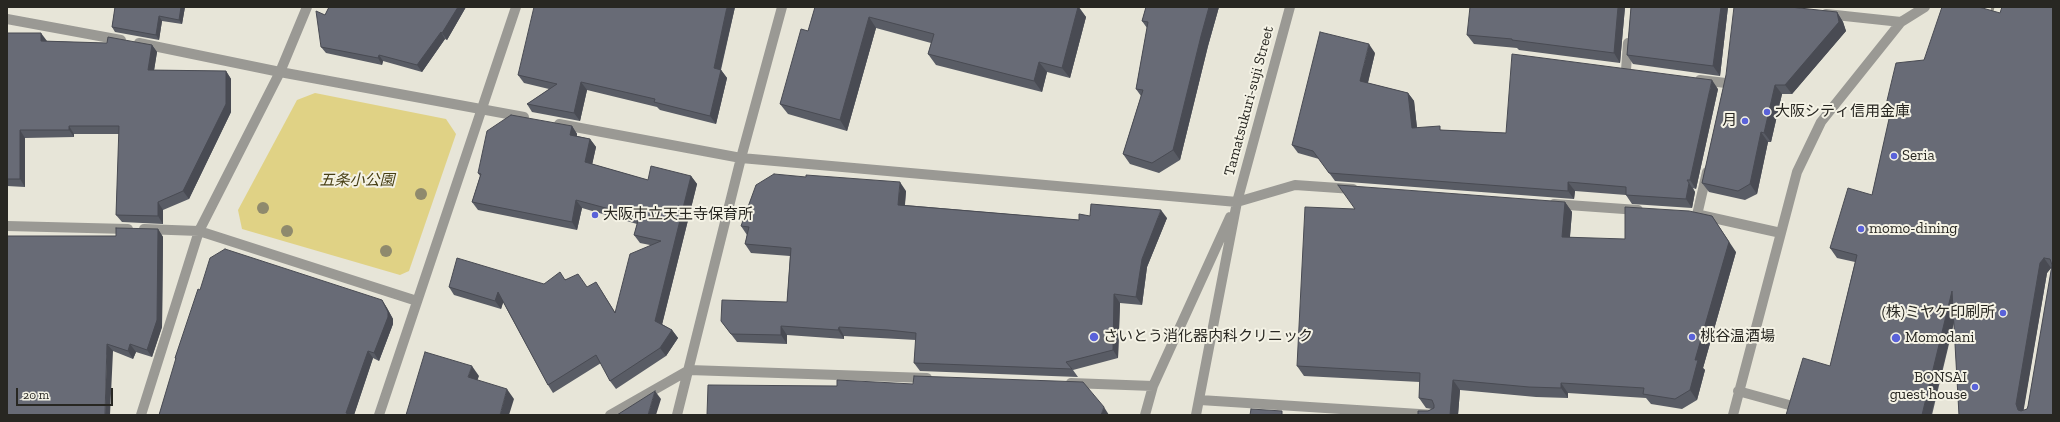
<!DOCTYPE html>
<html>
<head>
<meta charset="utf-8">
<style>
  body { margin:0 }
  #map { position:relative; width:2060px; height:422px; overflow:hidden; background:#e7e5d8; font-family:"Zilla Slab",serif }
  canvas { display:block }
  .frame { position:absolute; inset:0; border:8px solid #282722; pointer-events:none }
  .scale { position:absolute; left:16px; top:388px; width:97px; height:18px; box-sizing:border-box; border:2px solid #282722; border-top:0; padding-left:5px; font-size:12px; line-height:14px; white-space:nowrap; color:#282722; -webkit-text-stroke:3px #f4f2e5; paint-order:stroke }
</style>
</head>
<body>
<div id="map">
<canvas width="2060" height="422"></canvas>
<div class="frame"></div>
<div class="scale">20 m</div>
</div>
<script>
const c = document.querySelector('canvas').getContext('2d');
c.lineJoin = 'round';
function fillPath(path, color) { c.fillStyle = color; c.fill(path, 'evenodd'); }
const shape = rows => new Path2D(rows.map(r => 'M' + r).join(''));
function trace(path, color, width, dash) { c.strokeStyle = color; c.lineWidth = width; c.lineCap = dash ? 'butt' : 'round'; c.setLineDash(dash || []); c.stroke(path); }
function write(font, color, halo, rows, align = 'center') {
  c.font = font + ' "Zilla Slab","Noto Sans JP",serif'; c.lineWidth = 4; c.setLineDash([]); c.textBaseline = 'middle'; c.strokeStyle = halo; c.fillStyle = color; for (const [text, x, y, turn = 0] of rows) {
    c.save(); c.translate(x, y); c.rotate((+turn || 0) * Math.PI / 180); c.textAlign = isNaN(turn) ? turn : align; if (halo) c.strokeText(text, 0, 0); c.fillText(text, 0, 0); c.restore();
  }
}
fillPath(shape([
  [315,93,446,119,456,134,409,271,400,275,242,229,238,210,297,100]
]), '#e0d285');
trace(shape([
  [1826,14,1901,22],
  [7,19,121,40],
  [139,43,280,72,524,117],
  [1626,70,1628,43],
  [1700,80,1726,83],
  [559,124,741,158,1237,202,1295,185,1353,189],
  [1554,204,1638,210],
  [1697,215,1707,172],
  [1700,215,1781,233],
  [7,226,128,229],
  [144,229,199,231,417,301],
  [1071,383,1153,386],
  [1738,391,1789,405],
  [1200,400,1435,415],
  [141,415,199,231,280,72,307,7],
  [379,415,516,7],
  [610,415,689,370,927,378],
  [677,415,741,158,782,7],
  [1145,415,1153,386,1230,217],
  [1196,415,1237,202,1290,7],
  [1733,415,1797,172,1821,122,1901,22,1925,7]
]), '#9a9994', 10);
trace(shape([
  [1989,22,1993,7]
]), '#8d8c83', 3);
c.fillStyle = '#8f8a6d';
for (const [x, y] of [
  [421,194],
  [263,208],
  [287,231],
  [386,251]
]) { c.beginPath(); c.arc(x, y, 6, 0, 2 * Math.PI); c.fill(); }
fillPath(shape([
  [115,7,185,7,182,24,162,21,159,40,115,32,112,27],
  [329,7,466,7,447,40,445,39,422,72,383,61,382,65,326,53,321,47,325,15],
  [735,7,721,70,727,78,716,124,660,110,657,107,587,90,580,121,532,112,527,104,549,89,524,83,518,75],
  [815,7,1079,7,1086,17,1070,78,1047,72,1042,92,936,65,928,54,931,43,876,28,847,131,788,114,780,104,808,31],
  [1146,7,1219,7,1208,46,1180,160,1159,173,1130,164,1123,154,1141,96,1136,89,1147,28,1142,21],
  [1625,7,1620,63,1519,50,1517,48,1474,44,1467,35],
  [1631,7,1728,7,1720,76,1633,64,1627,55],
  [1828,7,1839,7,1839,8],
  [2053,7,2053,415,1959,415,1954,323,1932,415,1786,415,1830,366,1855,262,1837,258,1830,248,1872,195,1890,116,1885,109,1924,60,2000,13],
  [2051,268,2052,268,2028,406,2027,409,2023,411,2047,273],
  [1837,12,1843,22,1846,31,1792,94,1782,94,1771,142,1768,142,1757,194,1745,200,1709,192,1702,183,1726,75],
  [7,33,47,41,152,45,157,52,154,70,226,71,231,79,231,112,189,199,163,210,163,224,122,222,116,215,119,134,74,134,74,137,25,138,25,187,7,186],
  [1375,53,1368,83,1408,93,1414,101,1417,128,1443,130,1506,133,1718,89,1696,189,1693,188,1695,192,1692,208,1632,204,1626,195,1575,191,1574,199,1335,181,1319,159,1298,153,1292,145],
  [572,126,577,134,577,136,590,139,596,147,592,164,648,180,691,176,697,184,662,324,672,330,678,338,666,356,616,389,610,381,601,363,553,393,548,385,503,302,501,309,454,295,449,287,544,284,566,279,587,287,601,290,615,312,650,245,640,243,634,235,637,224,582,208,577,230,478,210,472,202,480,176,478,173],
  [906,191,905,205,1079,220,1090,216,1167,218,1147,267,1142,305,1120,303,1118,358,1073,370,1078,377,920,371,914,363,916,340,844,336,844,339,787,335,787,344,737,342,721,321,787,302,790,256,751,253,745,244,747,235,741,226],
  [1565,202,1572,212,1570,237,1736,252,1703,368,1705,370,1697,400,1682,409,1651,404,1646,398,1568,393,1568,398,1536,397,1460,390,1458,415,1428,411,1432,409,1426,408,1419,398,1420,382,1304,376,1297,366],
  [158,229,163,237,162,327,152,357,136,352,133,359,113,351,7,415,116,236],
  [200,290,382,300,387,308,393,319,393,324,379,361,373,358,354,415,159,415,176,360,175,358]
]), '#595c65');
fillPath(shape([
  [181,7,185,7,182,24,179,20],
  [458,7,466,7,447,40,442,33],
  [727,7,735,7,719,76,714,68],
  [1078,7,1086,17,1070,78,1062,68],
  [1209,7,1219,7,1208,46,1180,160,1173,150,1201,36],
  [1618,7,1625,7,1620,63,1614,53],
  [1721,7,1728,7,1720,76,1713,66],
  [1837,12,1843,22,1846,31,1792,94,1785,85],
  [159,16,162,21,159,40,156,35],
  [869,17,876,28,847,131,840,120],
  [441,32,445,39,422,72,417,65],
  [41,33,47,41,46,49,41,41],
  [1369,44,1375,53,1366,90,1360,81],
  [152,45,157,52,153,77,148,70],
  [379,55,383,61,382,65,378,58],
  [1039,62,1047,72,1042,92,1034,81],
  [721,70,727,78,716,124,710,116],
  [226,71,231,79,231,112,189,199,183,191],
  [1712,80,1718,89,1696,189,1690,180],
  [581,82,587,90,580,121,574,113],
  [1775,85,1782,94,1771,142,1764,133],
  [1408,93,1414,101,1418,137,1412,128],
  [69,126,74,134,74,137,69,130],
  [572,126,577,134,575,143,570,135],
  [20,130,25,138,25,187,20,179],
  [1761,132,1768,142,1757,194,1750,184],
  [590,139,596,147,591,170,585,162],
  [691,176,697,184,661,329,655,321],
  [900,182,906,191,904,213,898,205],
  [1568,182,1575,191,1574,199,1568,191],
  [1689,183,1695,192,1692,208,1686,199],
  [576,200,582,208,577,230,572,222],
  [158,202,163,210,163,224,158,216],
  [1565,202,1572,212,1569,247,1562,237],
  [1161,210,1167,218,1147,267,1142,305,1136,297,1142,259],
  [1712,216,1736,252,1703,368,1705,370,1697,400,1690,390,1695,360],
  [158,229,163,237,162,327,152,357,147,350],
  [2044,258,2051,268,2047,273,2023,414,2018,410,2016,404,2040,263],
  [1952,291,1959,301,1931,415,1922,415],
  [498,292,504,300,501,309,495,301],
  [1114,294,1120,303,1118,358,1113,350],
  [382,300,387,308,393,319,393,324,379,361,374,353],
  [781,326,787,335,787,344,781,335],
  [839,327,844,336,844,339,838,330],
  [672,330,678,338,666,356,660,348],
  [107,344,113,351,110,415,105,415],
  [130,344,136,352,133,359,128,351],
  [368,351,373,358,354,415,348,415,346,413],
  [472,366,479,376,475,387,468,377],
  [1453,380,1460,390,1458,415,1450,415],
  [1561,383,1568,393,1568,398,1561,388],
  [507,389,514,399,509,415,500,415],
  [655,391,661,399,656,415,648,415],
  [1104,407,1109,415,1101,415]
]), '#494b53');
const building = shape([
  [115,7,181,7,179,20,159,16,156,35,112,27,115,7],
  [329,7,458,7,442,33,441,32,417,65,379,55,378,58,321,47,316,11,325,15,329,7],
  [534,7,727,7,714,68,721,70,710,116,654,102,655,99,581,82,574,113,527,104,557,84,518,75,534,7],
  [815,7,1078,7,1062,68,1039,62,1034,81,928,54,934,34,869,17,840,120,780,104,801,29,808,31,815,7],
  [1146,7,1209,7,1201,36,1173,150,1152,163,1123,154,1143,90,1136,89,1148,22,1142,21,1146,7],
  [1470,7,1618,7,1614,53,1512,40,1512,39,1467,35,1470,7],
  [1631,7,1721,7,1713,66,1627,55,1631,7],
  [1734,7,1790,7,1837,12,1839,22,1785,85,1775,85,1764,133,1761,132,1750,184,1738,191,1702,183,1726,75,1734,7],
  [1942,7,1979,7,2000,13,2002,7,2053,7,2053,415,1959,415,1952,291,1922,415,1786,415,1803,358,1830,366,1857,255,1830,248,1848,188,1872,195,1891,110,1885,109,1896,63,1924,60,1942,7],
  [2044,258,2050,259,2052,265,2028,406,2027,409,2021,411,2018,410,2016,404,2040,263,2044,258],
  [1320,32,1369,44,1360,81,1408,93,1412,128,1440,126,1440,130,1506,133,1512,54,1712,80,1690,180,1687,180,1689,183,1686,199,1626,195,1626,187,1568,182,1568,191,1329,173,1313,151,1292,145,1320,32],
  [7,33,41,33,41,41,107,43,108,37,152,45,148,70,226,71,226,104,183,191,158,202,158,216,116,215,119,126,69,126,69,130,20,130,20,179,7,179,7,33],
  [511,115,572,126,570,135,590,139,585,162,648,180,651,166,691,176,655,321,672,330,660,348,610,381,596,355,548,385,498,292,495,301,449,287,457,258,544,284,560,272,565,280,578,274,587,287,596,282,615,313,630,254,661,241,634,235,639,217,576,200,572,222,472,202,481,174,478,173,487,131,511,115],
  [774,174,806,177,806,175,900,182,898,205,1079,220,1079,214,1090,216,1091,204,1161,210,1142,259,1136,297,1114,294,1113,350,1066,362,1072,369,914,363,916,333,888,330,839,327,838,330,781,326,781,335,731,334,721,321,722,300,787,302,791,248,745,244,749,227,741,226,756,185,774,174],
  [1338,185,1565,202,1562,237,1625,239,1625,207,1689,211,1712,216,1729,242,1695,360,1698,360,1690,390,1675,399,1643,394,1644,388,1561,383,1561,388,1529,387,1453,380,1450,415,1418,415,1418,411,1428,411,1434,408,1434,405,1432,400,1419,398,1420,373,1297,366,1305,207,1355,209,1338,185],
  [116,228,158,229,157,320,147,350,130,344,128,351,107,344,105,415,7,415,7,236,116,236,116,228],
  [225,249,382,300,388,312,388,317,374,353,368,351,346,413,352,415,159,415,176,358,175,358,198,289,200,290,210,258,225,249],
  [425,352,472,366,468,377,507,389,500,415,406,415,425,352],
  [914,376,1083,382,1104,407,1101,415,707,415,708,385,837,386,837,380,913,384,914,376],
  [655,391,648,415,617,415,655,391],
  [1251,409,1282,411,1282,415,1250,415,1251,409]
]);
fillPath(building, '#686b76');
trace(building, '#494b53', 1);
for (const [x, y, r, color] of [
  [1767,112,4,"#5a62d9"],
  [1745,121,4,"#5a62d9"],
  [1894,156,4,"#5a62d9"],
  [595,215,4,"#5a62d9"],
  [1861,229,4,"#5a62d9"],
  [2003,313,4,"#5a62d9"],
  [1094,337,5,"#5a62d9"],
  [1692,337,4,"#5a62d9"],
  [1896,338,5,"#5a62d9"],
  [1975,387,4,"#5a62d9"]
]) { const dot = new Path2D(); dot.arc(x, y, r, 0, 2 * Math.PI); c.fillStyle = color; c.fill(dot); trace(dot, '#f4f2e5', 1.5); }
write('15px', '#282722', '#f4f2e5', [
  ["Tamatsukuri-suji Street",1249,101,-75]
]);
write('15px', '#282722', '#f4f2e5', [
  ["大阪シティ信用金庫",1775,112],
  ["月",1737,121,"right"],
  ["Seria",1902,156],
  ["大阪市立天王寺保育所",603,215],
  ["momo-dining",1869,229],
  ["(株)ミヤケ印刷所",1995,313,"right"],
  ["さいとう消化器内科クリニック",1103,337],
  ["桃谷温酒場",1700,337],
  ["Momodani",1905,338],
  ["BONSAI",1967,378,"right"],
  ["guest house",1967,395,"right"]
], 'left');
write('italic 15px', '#473f15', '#f4f2e5', [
  ["五条小公園",357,181]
]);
</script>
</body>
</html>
